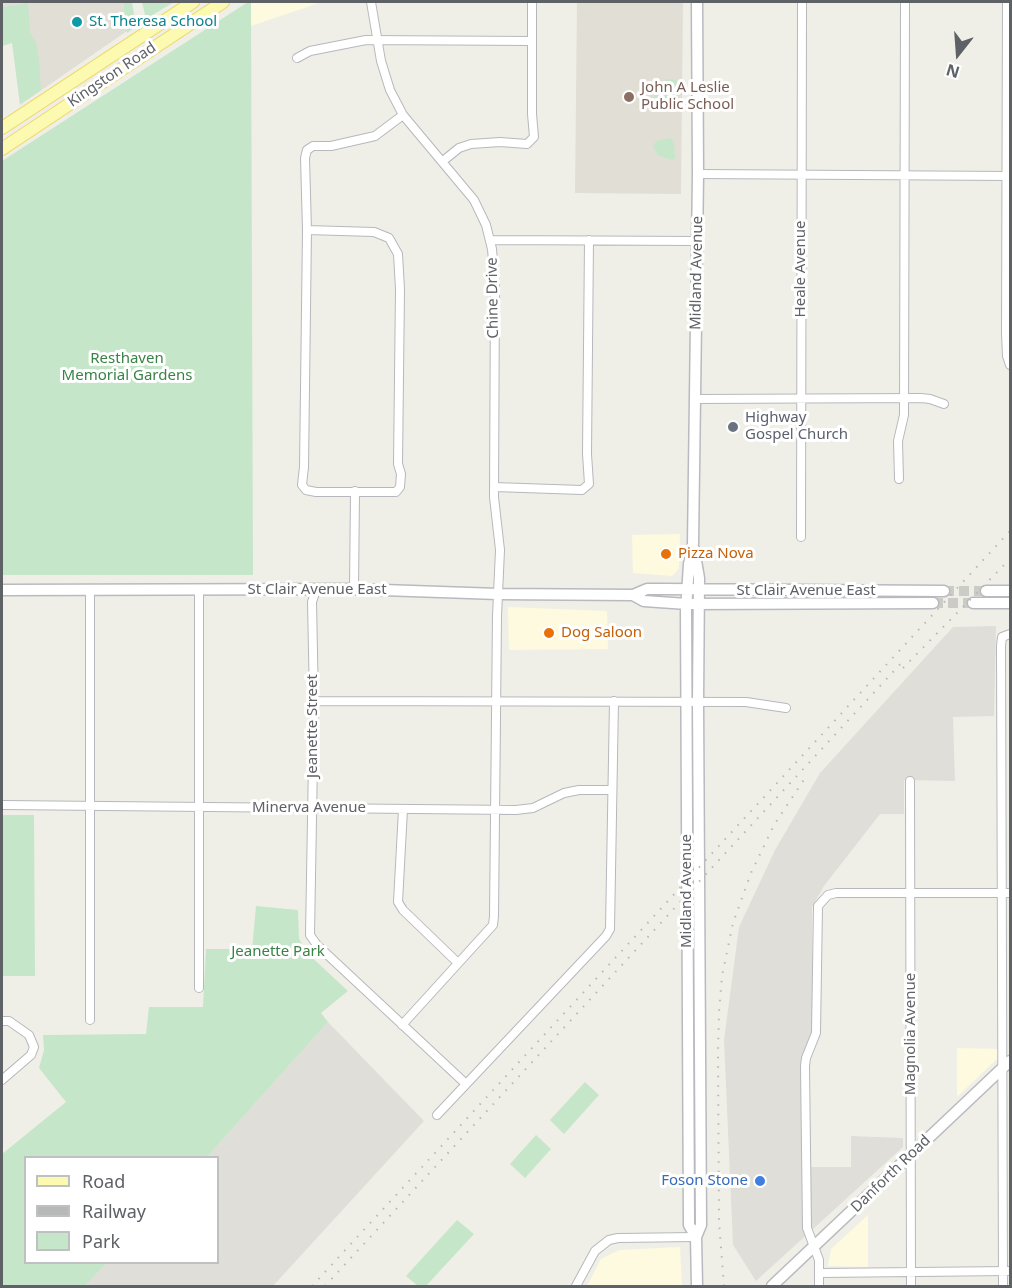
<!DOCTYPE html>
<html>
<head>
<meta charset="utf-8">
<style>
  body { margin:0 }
  #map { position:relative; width:1012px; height:1288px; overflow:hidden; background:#f0efe7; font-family:"Noto Sans",sans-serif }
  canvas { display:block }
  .frame { position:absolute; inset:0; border:3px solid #5e6166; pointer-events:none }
  .legend { position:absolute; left:24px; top:1156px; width:195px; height:108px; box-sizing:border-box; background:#fff; border:2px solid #bfc0c2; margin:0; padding:8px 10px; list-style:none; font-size:18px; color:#5e6166 }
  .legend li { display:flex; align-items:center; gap:12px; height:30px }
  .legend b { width:30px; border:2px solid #bfc0c2 }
  .north { position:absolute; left:928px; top:24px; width:60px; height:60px; -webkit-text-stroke:4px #fff; paint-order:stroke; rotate:197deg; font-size:16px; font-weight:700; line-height:24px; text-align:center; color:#5e6166 }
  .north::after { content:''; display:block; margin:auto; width:21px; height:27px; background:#5e6166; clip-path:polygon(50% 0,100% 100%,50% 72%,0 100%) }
</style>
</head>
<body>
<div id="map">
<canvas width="1012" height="1288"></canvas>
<div class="frame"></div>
<ul class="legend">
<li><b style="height:8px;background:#fcf9b0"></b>Road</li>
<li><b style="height:8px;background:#b7b8b8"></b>Railway</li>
<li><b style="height:16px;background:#c5e6c9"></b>Park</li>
</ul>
<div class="north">N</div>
</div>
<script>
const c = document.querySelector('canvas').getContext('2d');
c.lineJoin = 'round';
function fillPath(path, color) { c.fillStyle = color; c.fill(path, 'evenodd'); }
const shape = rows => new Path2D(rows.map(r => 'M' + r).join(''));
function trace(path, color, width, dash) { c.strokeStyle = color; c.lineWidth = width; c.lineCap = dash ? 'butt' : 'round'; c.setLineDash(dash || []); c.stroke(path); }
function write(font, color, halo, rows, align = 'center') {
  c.font = font + ' "Noto Sans",sans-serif'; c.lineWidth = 6; c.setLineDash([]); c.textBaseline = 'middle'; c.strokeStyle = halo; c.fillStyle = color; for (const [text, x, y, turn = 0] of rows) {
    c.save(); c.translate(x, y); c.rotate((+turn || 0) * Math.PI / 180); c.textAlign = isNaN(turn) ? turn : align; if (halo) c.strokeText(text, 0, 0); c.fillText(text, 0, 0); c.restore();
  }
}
fillPath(shape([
  [251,2,322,2,251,26],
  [680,534,679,568,676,572,672,576,633,573,632,535],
  [508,607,607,611,608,649,509,650],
  [957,1048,998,1049,997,1059,957,1097],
  [868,1215,868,1267,828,1266,831,1249],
  [680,1247,682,1286,587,1286,601,1259,619,1250]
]), '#fdfadf');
fillPath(shape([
  [996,626,994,716,953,717,955,781,904,780,904,814,880,814,824,886,812,907,812,1035,802,1058,803,1167,851,1167,851,1136,903,1138,903,1147,756,1281,733,1245,724,1040,739,927,775,850,820,773,953,627],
  [328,1022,424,1121,273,1286,85,1286,107,1263,218,1262,218,1158,207,1157]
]), '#dfded9');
fillPath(shape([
  [2,2,123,2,127,31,20,105,11,30,2,31],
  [577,2,683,2,681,194,575,193]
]), '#e0ded5');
fillPath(shape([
  [25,2,28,2,30,33,36,42,39,60,41,90,20,104,12,43,2,46,2,7,24,4],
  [123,2,132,2,136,26,127,33],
  [142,2,174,2,146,19],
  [248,2,251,2,253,575,2,575,2,161],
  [667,79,676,80,678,85,675,100,671,104,657,106,654,103,654,85,665,82],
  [671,138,674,144,675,158,672,160,658,155,653,146,657,141],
  [2,815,34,815,35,976,2,976],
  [256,906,298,910,299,938,305,951,348,991,321,1013,328,1022,207,1157,26,1158,26,1262,107,1263,85,1286,2,1286,2,1154,66,1102,39,1068,44,1050,43,1035,146,1034,149,1007,203,1007,206,949,252,949],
  [585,1082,599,1095,564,1134,550,1120],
  [536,1135,551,1149,525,1178,510,1164],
  [457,1220,474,1234,426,1286,418,1286,406,1276]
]), '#c5e6c9');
trace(shape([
  [944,591,986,591],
  [933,603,973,603]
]), '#ccccc7', 10, [10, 5]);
const street = shape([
  [371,2,381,61,390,90,403,115,474,200,486,225,492,249,495,286,494,497,500,550,497,616,494,916,493,925,402,1025],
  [1007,2,1006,333,1007,356,1010,365],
  [297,58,310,51,366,40,532,41],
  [443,161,459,148,471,144,500,142,527,144,534,137,532,114,532,2],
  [698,174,1010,176],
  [307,230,374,232,389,238,398,254,400,289,398,464,401,474,400,487,396,492,316,492,306,490,302,485,304,467,307,230,305,158,307,150,313,146,331,146,375,136,403,115],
  [490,240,697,241],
  [695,399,921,398,930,399,944,404],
  [899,479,898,441,904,415,905,2],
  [494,487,582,490,589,484,587,454,589,240],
  [801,537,802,2],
  [354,589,355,491],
  [316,590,312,602,314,701,310,935,317,945,466,1084],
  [314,701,746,702,786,708],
  [910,781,911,1286],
  [2,805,516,810,533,808,564,793,579,790,612,790],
  [403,809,398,902,403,910,458,963],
  [199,988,199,591],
  [90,1020,90,590],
  [2,1021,9,1021,29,1035,34,1047,31,1055,2,1080],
  [437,1115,606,936,610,929,614,701],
  [820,1273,1010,1271],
  [576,1286,595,1251,609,1240,618,1238,696,1237],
  [819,1286,819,1260,807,1228,805,1066,806,1058,816,1033,818,906,828,895,836,893,1010,893],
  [1003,1286,1001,646,1002,637,1010,634]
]);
const secondary = shape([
  [697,2,698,174,693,544,689,564,686,610,689,1225,696,1237,697,1286],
  [694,549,699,578,698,702,701,1225,696,1237],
  [2,590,354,589,498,594,633,595,647,589,664,589,944,591],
  [986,591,1010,591],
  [633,595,644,601,687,604,933,603],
  [973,603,1010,603],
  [772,1286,1010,1061]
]);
const primary = shape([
  [2,128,193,2],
  [2,149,223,2]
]);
trace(street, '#b7b8bd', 10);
trace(secondary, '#b8bac0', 13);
trace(primary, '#ecd864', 14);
trace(street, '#fff', 8);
trace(secondary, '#fff', 10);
trace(primary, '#fcf9b0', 12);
trace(shape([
  [903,668,1010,559],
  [312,1286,1010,531],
  [325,1286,905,659],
  [724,1286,719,1222,718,1052,719,1012,722,976,733,923,751,873,774,825,807,775]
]), '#b7b8b8', 2, [1.5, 8]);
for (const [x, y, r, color] of [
  [77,22,6,"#0f9aa8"],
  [629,97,6,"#8d6e63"],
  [733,427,6,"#6b7280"],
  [666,554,6,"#e8710a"],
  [549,633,6,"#e8710a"],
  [760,1181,6,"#3f7fe0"]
]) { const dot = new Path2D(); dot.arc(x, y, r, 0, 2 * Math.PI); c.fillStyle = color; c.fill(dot); trace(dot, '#fff', 2); }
write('15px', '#0d838f', '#fff', [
  ["St. Theresa School",89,22]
], 'left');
write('15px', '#5e6166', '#fff', [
  ["Kingston Road",112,75,-34],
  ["Heale Avenue",801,269,-90],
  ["Midland Avenue",697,273,-89],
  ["Chine Drive",493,298,-91],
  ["St Clair Avenue East",317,590],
  ["St Clair Avenue East",806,591],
  ["Jeanette Street",313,726,-90],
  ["Minerva Avenue",309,808],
  ["Midland Avenue",687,891,-90],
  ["Magnolia Avenue",911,1034,-90],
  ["Danforth Road",891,1174,-44]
]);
write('15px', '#785e54', '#fff', [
  ["John A Leslie",641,88],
  ["Public School",641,105]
], 'left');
write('15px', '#398346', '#fff', [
  ["Resthaven",127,359],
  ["Memorial Gardens",127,376],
  ["Jeanette Park",278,952]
]);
write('15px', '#5b616d', '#fff', [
  ["Highway",745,418],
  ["Gospel Church",745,435]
], 'left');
write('15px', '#c56008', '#fff', [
  ["Pizza Nova",678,554],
  ["Dog Saloon",561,633]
], 'left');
write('15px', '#366cbe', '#fff', [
  ["Foson Stone",748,1181]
], 'right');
</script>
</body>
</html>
